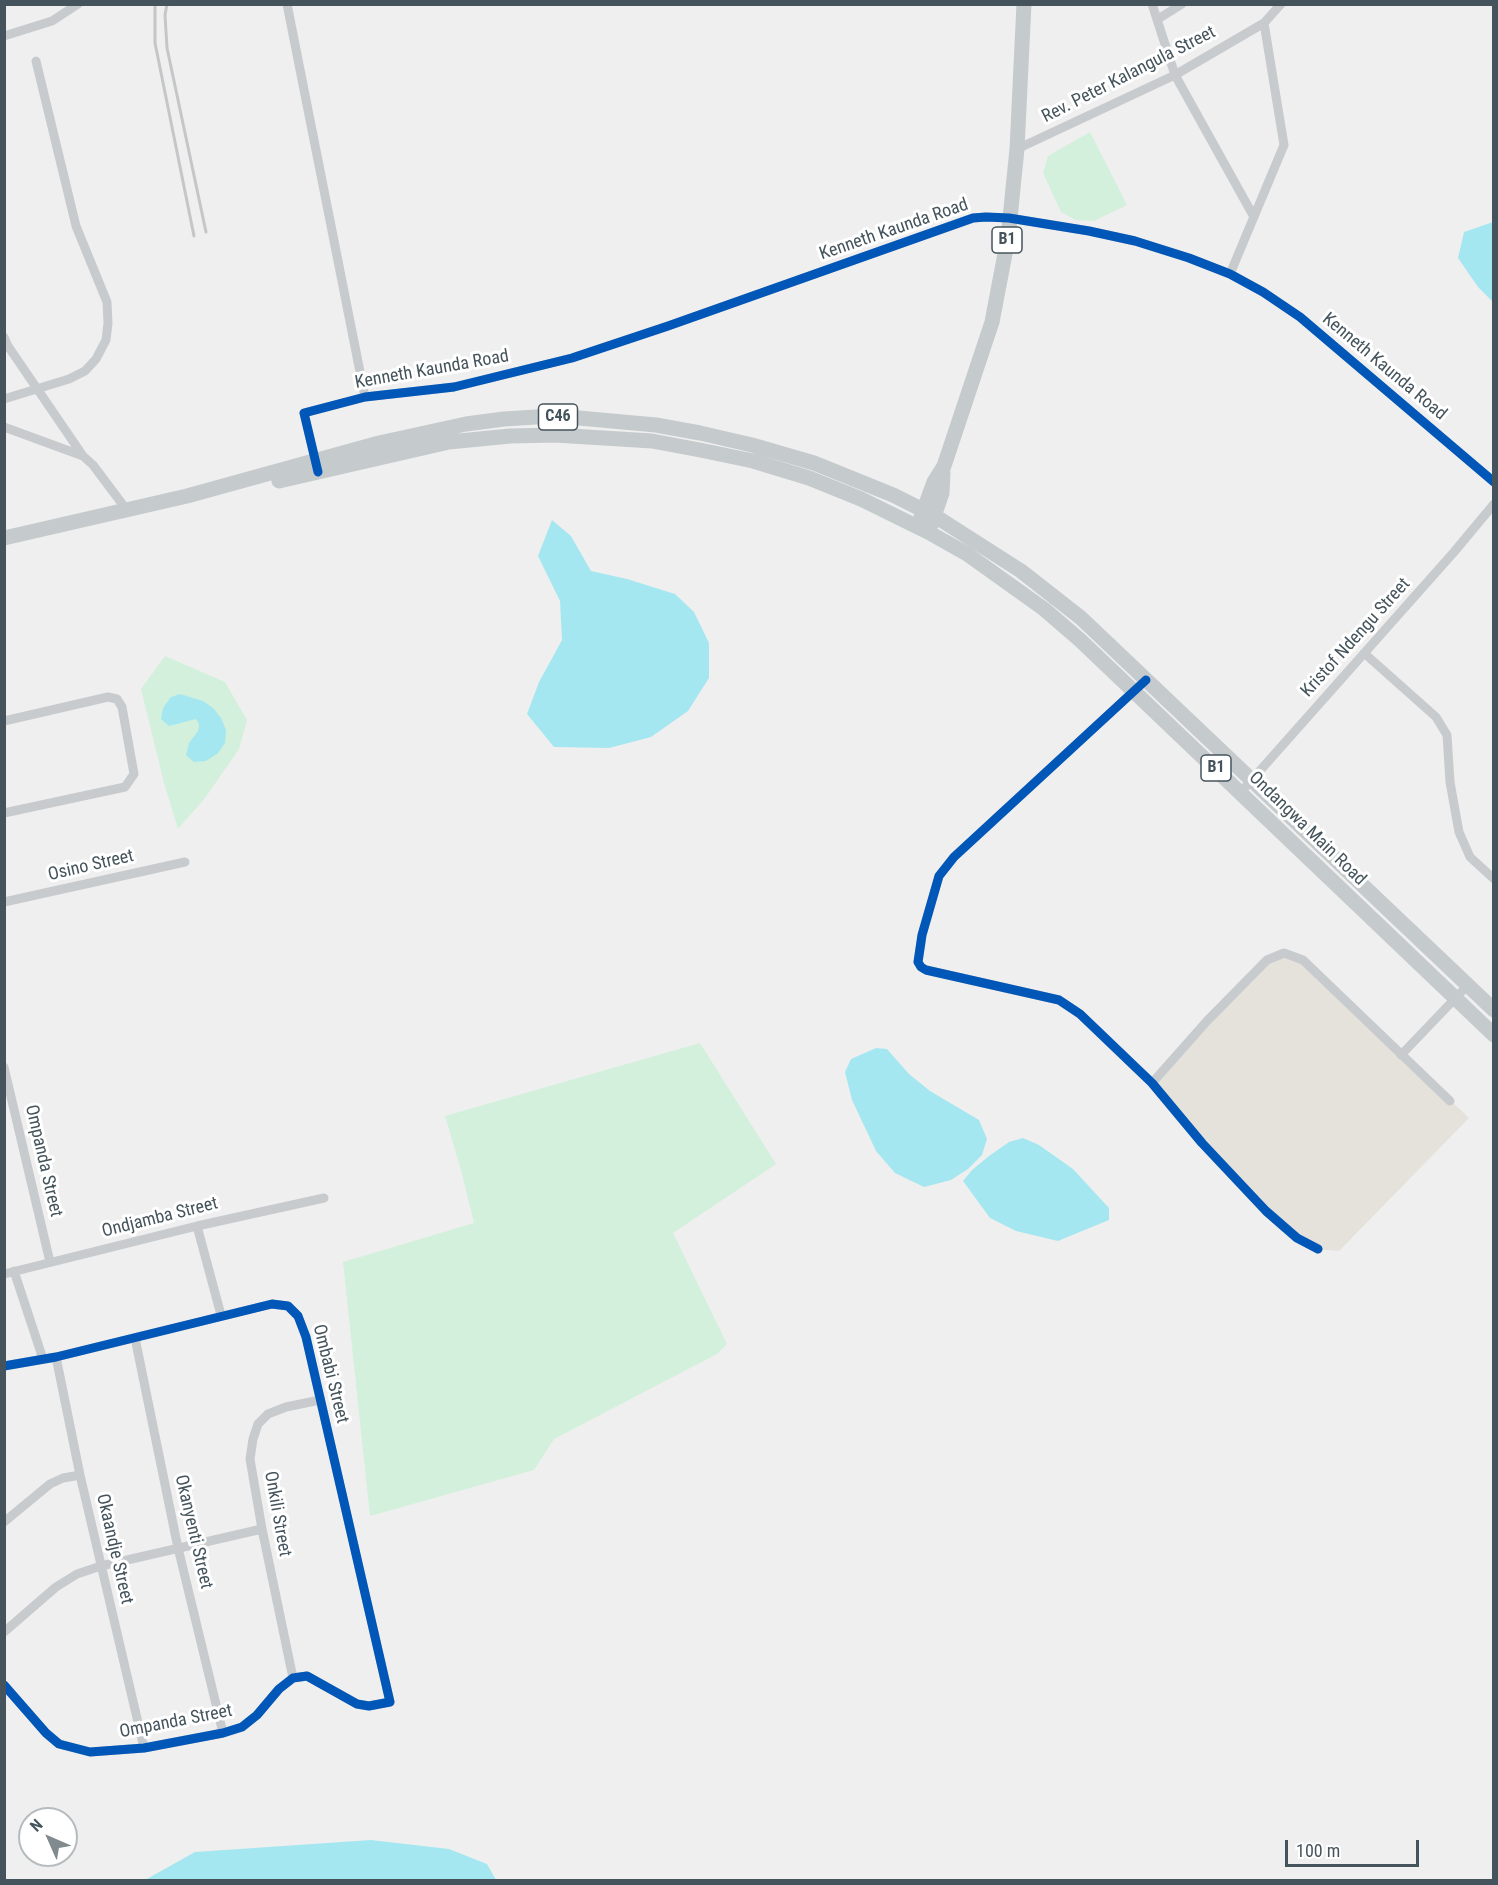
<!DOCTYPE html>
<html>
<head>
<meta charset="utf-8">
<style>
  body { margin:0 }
  #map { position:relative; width:1498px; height:1885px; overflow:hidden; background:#f0efef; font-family:"Roboto Condensed",sans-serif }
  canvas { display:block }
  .frame { position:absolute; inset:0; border:6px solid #45545c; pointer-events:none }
  .north { position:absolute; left:18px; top:1807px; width:60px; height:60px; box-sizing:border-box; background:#fff; border:2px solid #b5bbbe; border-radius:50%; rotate:315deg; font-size:16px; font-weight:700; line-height:24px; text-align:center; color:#45545c }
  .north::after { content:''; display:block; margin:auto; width:21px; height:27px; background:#818a8f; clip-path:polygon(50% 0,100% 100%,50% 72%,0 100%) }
  .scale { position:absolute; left:1285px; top:1840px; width:134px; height:27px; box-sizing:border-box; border:3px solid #45545c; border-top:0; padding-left:8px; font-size:18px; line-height:21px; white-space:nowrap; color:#45545c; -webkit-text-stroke:4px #fff; paint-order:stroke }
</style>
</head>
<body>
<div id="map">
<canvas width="1498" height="1885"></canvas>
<div class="frame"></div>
<div class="north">N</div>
<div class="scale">100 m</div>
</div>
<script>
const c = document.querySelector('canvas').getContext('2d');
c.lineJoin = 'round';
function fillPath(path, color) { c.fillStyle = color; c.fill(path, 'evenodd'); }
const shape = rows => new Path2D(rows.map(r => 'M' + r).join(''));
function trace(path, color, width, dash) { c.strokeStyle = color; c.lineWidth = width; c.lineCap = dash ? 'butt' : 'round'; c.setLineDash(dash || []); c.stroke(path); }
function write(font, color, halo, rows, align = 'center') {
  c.font = font + ' "Roboto Condensed",sans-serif'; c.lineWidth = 6; c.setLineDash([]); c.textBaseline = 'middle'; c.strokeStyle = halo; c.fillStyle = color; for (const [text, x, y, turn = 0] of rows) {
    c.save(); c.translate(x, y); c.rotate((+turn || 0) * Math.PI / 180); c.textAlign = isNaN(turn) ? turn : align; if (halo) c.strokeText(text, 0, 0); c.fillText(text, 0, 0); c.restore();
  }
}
fillPath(shape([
  [1284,953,1303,960,1469,1118,1339,1251,1318,1249,1266,1211,1152,1083,1267,960]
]), '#e5e2dc');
fillPath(shape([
  [1090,132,1127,205,1094,221,1076,220,1061,212,1043,173,1048,156],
  [165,656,225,682,247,720,239,749,205,798,178,829,164,783,141,689],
  [700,1043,776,1164,673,1233,727,1344,717,1354,554,1439,534,1470,370,1516,343,1262,474,1223,461,1170,445,1116]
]), '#d2f0db');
fillPath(shape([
  [1493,222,1494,222,1493,302,1478,287,1458,258,1464,232],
  [552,520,571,536,591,571,627,579,675,594,694,612,709,643,709,678,688,711,651,737,609,748,554,747,527,714,539,682,562,640,560,601,538,556],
  [180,694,203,701,213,708,221,718,226,730,225,743,218,753,206,761,194,762,186,755,189,743,198,731,199,724,196,719,169,726,161,719,163,708,171,697],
  [876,1048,887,1049,909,1074,930,1091,979,1120,987,1139,982,1155,968,1169,951,1180,924,1187,895,1173,876,1151,852,1100,845,1072,851,1059],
  [1023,1138,1039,1145,1073,1169,1109,1208,1109,1220,1058,1241,1016,1231,990,1218,963,1181,972,1170,989,1156,1009,1142],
  [371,1840,449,1849,487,1864,496,1880,145,1880,195,1852]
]), '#a5e7f0');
trace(shape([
  [287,4,365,397],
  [1152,4,1175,75,1254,217],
  [1158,19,1182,4],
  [4,36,52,21,78,4],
  [1017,149,1175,75,1264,23,1281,4],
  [1230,274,1284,145,1264,23],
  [4,337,8,346,83,456],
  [4,399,69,379,85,371,96,359,106,340,108,323,107,302,76,226,36,61],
  [4,427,83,456,93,465,126,509],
  [316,463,304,413,365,397,454,387,572,358,668,326,973,218,986,217,1009,218,1089,231,1135,241,1189,258,1230,274,1263,292,1300,317,1494,482],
  [1364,653,1436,717,1447,735,1450,782,1459,832,1470,857,1494,879],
  [1146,680,954,857,939,876,922,935,918,962,921,967,926,970,1059,1000,1080,1014,1152,1083,1202,1143,1266,1211,1297,1238,1318,1249],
  [4,721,108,697,117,699,122,707,134,774,125,787,4,813],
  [1241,792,1454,552,1494,504],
  [4,902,185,862],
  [1401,1055,1468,985],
  [4,1067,50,1262],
  [1152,1083,1207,1021,1267,960,1284,953,1303,960,1450,1101],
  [197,1226,221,1315],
  [14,1271,43,1359],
  [4,1274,197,1226,324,1198],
  [135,1338,178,1548,223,1733],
  [56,1357,80,1475,144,1748],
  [4,1366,56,1357,272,1304,288,1306,298,1316,306,1337,390,1702,369,1706,357,1704,307,1676,293,1678,279,1689,257,1715,242,1727,223,1733,144,1748,90,1752,59,1744,46,1733,4,1685],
  [4,1522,50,1484,63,1478,80,1475],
  [4,1632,56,1587,77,1574,101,1566,262,1529],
  [293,1678,262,1529,250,1459,253,1439,258,1424,268,1414,286,1407,320,1400]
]), '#c8cbce', 9);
trace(shape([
  [279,481,449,442,510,436,555,435,652,441,700,450,753,461,809,478,861,499,928,532,967,554,1044,609,1080,640,1494,1035],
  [920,520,934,482,944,466,992,322,1008,238,1017,149,1024,4],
  [931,525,942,493,943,472],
  [4,538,187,496,379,443,466,424,504,419,536,417,568,417,656,425,700,433,752,445,814,463,893,495,935,516,1021,571,1081,618,1494,1010]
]), '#c5cacc', 15);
trace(shape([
  [155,4,155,43,194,236],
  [167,4,165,15,167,48,206,232]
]), '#c4c6c8', 3);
trace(shape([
  [318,472,304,413,365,397,454,387,572,358,668,326,973,218,986,217,1009,218,1089,231,1135,241,1189,258,1230,274,1263,292,1300,317,1494,482],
  [1146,680,954,857,939,876,922,935,918,962,921,967,926,970,1059,1000,1080,1014,1152,1083,1202,1143,1266,1211,1297,1238,1318,1249],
  [4,1366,56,1357,272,1304,288,1306,298,1316,306,1337,390,1702,369,1706,357,1704,307,1676,293,1678,279,1689,257,1715,242,1727,223,1733,144,1748,90,1752,59,1744,46,1733,4,1685]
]), '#0057b8', 9);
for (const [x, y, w] of [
  [1007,240,30],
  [558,417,39],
  [1216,768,30]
]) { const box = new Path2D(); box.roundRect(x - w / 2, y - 13, w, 26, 4.5); c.fillStyle = '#fff'; c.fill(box); trace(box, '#45545c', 1.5); }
write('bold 16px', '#45545c', null, [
  ["B1",1007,240],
  ["C46",558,417],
  ["B1",1216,768]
]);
write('18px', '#45545c', '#fff', [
  ["Rev. Peter Kalangula Street",1129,75,-27],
  ["Kenneth Kaunda Road",894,230,-19],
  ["Kenneth Kaunda Road",1384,367,40],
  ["Kenneth Kaunda Road",432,370,-10],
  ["Kristof Ndengu Street",1356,638,-48],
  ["Ondangwa Main Road",1307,829,44],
  ["Osino Street",91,866,-13],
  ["Ompanda Street",43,1161,77],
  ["Ondjamba Street",160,1218,-14],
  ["Ombabi Street",330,1374,76],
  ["Onkili Street",277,1514,80],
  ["Okanyenti Street",193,1532,77],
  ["Okaandje Street",114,1549,77],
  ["Ompanda Street",176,1722,-11]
]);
</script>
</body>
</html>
